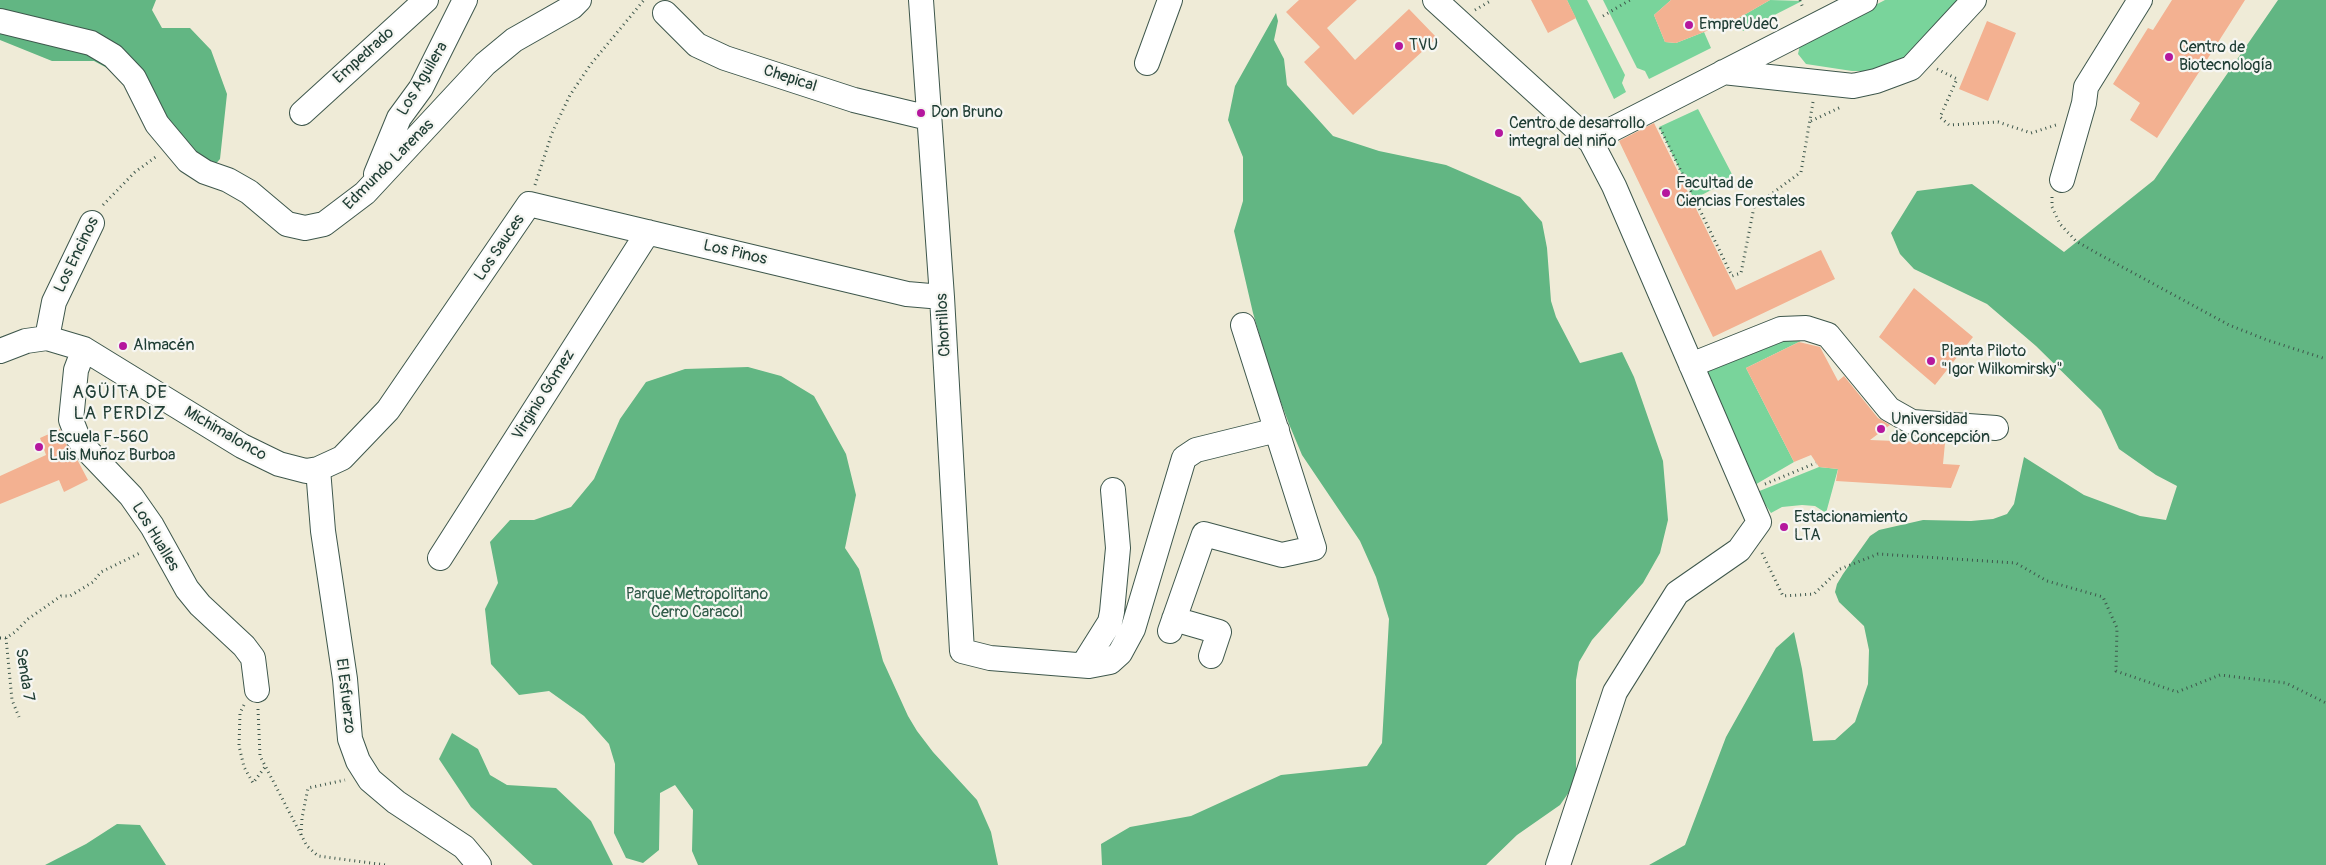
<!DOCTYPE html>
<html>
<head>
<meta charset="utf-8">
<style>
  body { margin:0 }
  canvas { display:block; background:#efebd7 }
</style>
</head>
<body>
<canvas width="2326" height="865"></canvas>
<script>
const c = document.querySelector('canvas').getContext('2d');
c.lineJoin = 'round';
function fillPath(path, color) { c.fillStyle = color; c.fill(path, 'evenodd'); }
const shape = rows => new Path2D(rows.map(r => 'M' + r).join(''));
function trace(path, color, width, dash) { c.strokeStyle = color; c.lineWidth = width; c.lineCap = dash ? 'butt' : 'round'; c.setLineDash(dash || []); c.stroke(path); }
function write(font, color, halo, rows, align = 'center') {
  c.font = font + ' Pangolin,sans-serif'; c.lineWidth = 4.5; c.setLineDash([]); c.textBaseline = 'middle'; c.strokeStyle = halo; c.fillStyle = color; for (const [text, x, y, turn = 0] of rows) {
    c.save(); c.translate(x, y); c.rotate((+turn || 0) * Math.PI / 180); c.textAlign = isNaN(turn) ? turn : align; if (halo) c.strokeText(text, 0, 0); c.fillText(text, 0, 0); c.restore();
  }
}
fillPath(shape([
  [1567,0,1587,0,1625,75,1622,83,1626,92,1614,99],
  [1603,0,1671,0,1654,15,1665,42,1676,43,1704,32,1711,48,1649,79,1645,71,1637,68],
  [1770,0,1802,1,1743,31,1737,19],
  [1885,0,1973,0,1914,56,1870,71,1852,71,1806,64,1798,54,1800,45,1812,38],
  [1698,109,1734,178,1694,199,1659,127],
  [1799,331,1803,340,1746,368,1794,462,1753,486,1700,372],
  [1819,467,1838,469,1826,513,1815,506,1802,505,1782,507,1771,513,1757,492]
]), '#79d49b');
fillPath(shape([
  [0,0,156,0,152,10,162,28,190,28,211,50,227,94,220,159,201,180,124,77,94,61,52,61,0,40],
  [2278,0,2326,0,2326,865,1649,865,1685,845,1726,737,1776,648,1794,632,1802,669,1813,741,1835,740,1855,722,1868,684,1869,650,1864,626,1839,602,1835,592,1837,584,1843,574,1870,536,1879,530,1923,520,1971,521,1993,519,2007,514,2014,504,2024,457,2084,495,2140,516,2166,520,2177,486,2156,475,2119,449,2101,410,2036,346,1987,304,1914,269,1900,254,1891,233,1917,191,1972,184,2064,252,2154,180],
  [1276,13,1278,21,1274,40,1284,59,1287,85,1333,136,1379,151,1446,165,1520,197,1542,222,1547,248,1551,301,1556,317,1580,363,1622,352,1634,377,1663,461,1668,520,1660,553,1643,583,1592,640,1579,662,1576,680,1576,782,1560,805,1517,835,1486,865,1102,865,1101,844,1130,827,1191,816,1281,775,1367,766,1382,743,1389,619,1376,577,1360,541,1302,455,1289,424,1273,381,1253,313,1234,231,1243,201,1243,157,1228,120,1235,86],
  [748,367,781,376,814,396,846,454,856,495,845,548,859,569,883,661,908,716,917,731,933,752,977,800,991,832,998,865,698,865,692,851,693,810,675,785,660,793,659,850,643,863,626,858,614,833,615,764,609,744,584,716,549,691,519,695,491,664,485,609,498,583,490,542,510,520,534,520,571,507,594,479,620,419,646,382,685,369],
  [452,733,478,749,490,775,507,785,556,788,591,821,613,865,533,865,471,807,439,759],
  [117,824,140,825,166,865,45,865,86,844]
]), '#62b683');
fillPath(shape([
  [1299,0,1357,0,1327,28,1355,60,1409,9,1437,38,1353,115,1304,62,1320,47,1286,12],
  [1531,0,1567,0,1576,18,1548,33],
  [1671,0,1770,0,1737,19,1676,43,1665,42,1654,15],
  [2172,0,2245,0,2157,138,2130,120,2140,103,2113,84,2148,28,2153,30],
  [1987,21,2016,33,1988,101,1959,89],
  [1654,123,1736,290,1821,250,1835,279,1713,337,1619,141],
  [1914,288,1973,337,1935,385,1879,337],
  [1799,342,1820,347,1838,381,1844,376,1878,418,1890,425,1870,440,1945,443,1943,464,1960,465,1951,488,1836,481,1838,469,1819,467,1811,455,1794,462,1746,368],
  [60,429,67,446,78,461,88,480,64,492,59,480,0,504,0,476,46,455,40,438]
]), '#f3b191');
const minor = shape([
  [921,0,942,297,962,651,990,658,1089,666,1110,662,1120,653,1133,629,1184,458,1196,450,1277,430],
  [1435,0,1591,142,1614,186,1759,522,1739,550,1677,593,1615,692,1558,865],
  [665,13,697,45,725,58,854,100,929,118],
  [0,21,91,43,113,56,134,78,157,124,188,161,205,172,228,180,249,192,287,224,305,228,324,224,365,193,485,64,514,40,572,7,579,0],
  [1147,63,1170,0],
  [1723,72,1853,86,1876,81,1911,68,1974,0],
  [302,113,426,0],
  [1591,142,1601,135,1865,0],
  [376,174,399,118,421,88,465,0],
  [2062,180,2084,103,2086,87,2140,0],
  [47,338,54,302,92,223],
  [84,349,76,370,71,420,78,438,86,449,131,496,152,526,187,589,200,605,244,646,253,658,257,690],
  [0,351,26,341,47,338,84,349,242,446,279,464,306,471,318,469,342,458,388,410,529,204,907,294,942,297],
  [1691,365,1781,329,1806,328,1828,335,1889,409,1912,422,1996,428],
  [318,469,323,531,345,679,350,739,358,761,370,780,396,802,464,847,479,865],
  [440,558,648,232],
  [1174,619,1219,632,1211,656],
  [1170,631,1204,534,1282,555,1314,548,1243,325],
  [1083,665,1110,622,1112,612,1118,548,1113,490]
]);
trace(minor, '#3e574c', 26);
trace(shape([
  [1800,0,1803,8],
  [1475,10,1492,0],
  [1603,16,1630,0],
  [1937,69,1957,79,1940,117,1949,125,1998,122,2031,133,2056,125],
  [1811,121,1841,107],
  [1660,128,1732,276,1741,273,1754,207,1801,172,1813,102],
  [535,185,552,133,570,95,591,64,644,0],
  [2052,197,2052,207,2060,224,2076,241,2093,251,2229,325,2267,340,2326,359],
  [103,205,135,172,157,156],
  [1765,484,1816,463],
  [1762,553,1783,596,1814,594,1840,569,1878,554,2016,563,2047,581,2103,597,2117,628,2116,671,2177,692,2220,675,2286,683,2326,703],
  [0,638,6,638,15,632,28,619,61,596,70,596,93,582,101,572,142,552],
  [6,638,12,700,19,717],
  [244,705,240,713,239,746,244,767,253,783,265,767],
  [258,709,260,756,307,846,318,856,386,865],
  [301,835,302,818,308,788,345,780]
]), '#3e574c', 3, [1, 4]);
trace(minor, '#fff', 24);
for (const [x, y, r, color] of [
  [1689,25,5,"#b5179e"],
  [1399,46,5,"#b5179e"],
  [2169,57,5,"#b5179e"],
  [921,113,5,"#b5179e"],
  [1499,133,5,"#b5179e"],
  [1666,193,5,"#b5179e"],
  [123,346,5,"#b5179e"],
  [1931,361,5,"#b5179e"],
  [1881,429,5,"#b5179e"],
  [39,447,5,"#b5179e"],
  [1784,527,5,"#b5179e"]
]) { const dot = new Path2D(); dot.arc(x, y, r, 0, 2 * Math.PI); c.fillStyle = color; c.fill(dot); trace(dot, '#f6f6f2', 2); }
write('16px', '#1f3d34', '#f6f6f2', [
  ["EmpreUdeC",1699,25],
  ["TVU",1409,46],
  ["Centro de",2179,48],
  ["Biotecnología",2179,66],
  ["Don Bruno",931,113],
  ["Centro de desarrollo",1509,124],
  ["integral del niño",1509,142],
  ["Facultad de",1676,184],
  ["Ciencias Forestales",1676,202],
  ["Almacén",133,346],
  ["Planta Piloto",1941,352],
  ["\"Igor Wilkomirsky\"",1941,370],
  ["Universidad",1891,420],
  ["de Concepción",1891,438],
  ["Escuela F-560",49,438],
  ["Luis Muñoz Burboa",49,456],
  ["Estacionamiento",1794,518],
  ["LTA",1794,536]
], 'left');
write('16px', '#1f3d34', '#f6f6f2', [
  ["Empedrado",364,56,-42],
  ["Los Aguilera",423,79,-59],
  ["Chepical",790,79,18],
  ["Edmundo Larenas",389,165,-45],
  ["Los Sauces",500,248,-56],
  ["Los Pinos",735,253,13],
  ["Los Encinos",77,255,-64],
  ["Chorrillos",944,325,-93],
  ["Virginio Gómez",544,395,-58],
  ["Michimalonco",225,434,30],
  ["Los Hualles",155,537,59],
  ["Senda 7",24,675,81],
  ["El Esfuerzo",345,696,83]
]);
write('16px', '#315b49', '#f6f6f2', [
  ["Parque Metropolitano",697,595],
  ["Cerro Caracol",697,613]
]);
c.letterSpacing = '1px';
write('18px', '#1f3d34', '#f6f6f2', [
  ["AGÜITA DE",120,393],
  ["LA PERDIZ",120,414]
]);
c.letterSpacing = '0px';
</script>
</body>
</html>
